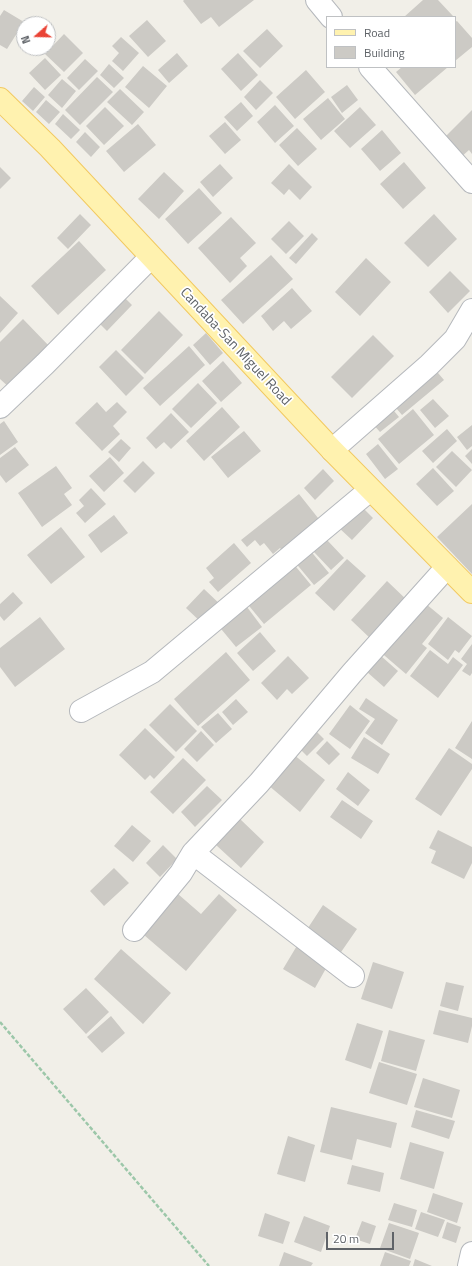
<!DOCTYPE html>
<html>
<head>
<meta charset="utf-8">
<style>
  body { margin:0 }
  #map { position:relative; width:472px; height:1266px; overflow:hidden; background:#f1efe8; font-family:"Titillium Web",sans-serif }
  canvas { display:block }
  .legend { position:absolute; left:326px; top:16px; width:130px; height:52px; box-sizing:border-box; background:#fff; border:1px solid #bfc1c3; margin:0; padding:5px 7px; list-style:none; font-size:12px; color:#5f6368 }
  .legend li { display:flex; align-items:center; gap:8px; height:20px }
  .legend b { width:20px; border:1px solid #bfc1c3 }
  .north { position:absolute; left:16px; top:16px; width:40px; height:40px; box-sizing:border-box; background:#fff; border:1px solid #bfc1c3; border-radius:50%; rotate:250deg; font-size:11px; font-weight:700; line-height:16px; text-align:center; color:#5f6368 }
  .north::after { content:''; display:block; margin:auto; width:14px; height:18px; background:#ea4335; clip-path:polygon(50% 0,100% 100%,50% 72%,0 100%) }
  .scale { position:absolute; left:326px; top:1232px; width:68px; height:18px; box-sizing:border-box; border:2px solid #5f6368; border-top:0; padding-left:5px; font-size:12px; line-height:14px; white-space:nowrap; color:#5f6368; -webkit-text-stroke:3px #fff; paint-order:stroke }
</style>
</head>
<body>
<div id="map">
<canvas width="472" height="1266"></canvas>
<ul class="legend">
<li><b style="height:5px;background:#fff2af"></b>Road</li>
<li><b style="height:11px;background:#cccac5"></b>Building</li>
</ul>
<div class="north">N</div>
<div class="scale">20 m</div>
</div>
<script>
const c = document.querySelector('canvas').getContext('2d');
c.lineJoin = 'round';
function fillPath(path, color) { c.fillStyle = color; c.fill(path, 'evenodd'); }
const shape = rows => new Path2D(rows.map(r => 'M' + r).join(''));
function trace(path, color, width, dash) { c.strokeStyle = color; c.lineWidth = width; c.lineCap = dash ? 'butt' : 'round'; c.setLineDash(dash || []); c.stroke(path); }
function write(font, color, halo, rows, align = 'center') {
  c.font = font + ' "Titillium Web",sans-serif'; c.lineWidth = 3.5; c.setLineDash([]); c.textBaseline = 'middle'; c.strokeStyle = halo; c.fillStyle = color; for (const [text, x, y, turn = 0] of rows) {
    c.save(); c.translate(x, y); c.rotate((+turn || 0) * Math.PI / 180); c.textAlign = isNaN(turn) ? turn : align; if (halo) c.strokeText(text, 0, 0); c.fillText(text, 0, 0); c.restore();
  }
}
fillPath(shape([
  [184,0,254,0,219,27,211,17,201,24,183,1],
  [423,0,438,0,453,16,404,17],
  [4,10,24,22,7,49,0,45,0,16],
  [147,20,166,41,148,57,129,36],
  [457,21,472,38,472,47,455,61,455,22],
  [267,29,283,46,260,68,243,51],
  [64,34,83,53,64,72,45,54],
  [121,37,139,53,123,71,112,61,119,53,112,46],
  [177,53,188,66,169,83,158,70],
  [238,53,258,75,241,91,221,69],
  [45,58,61,75,45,90,29,73],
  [85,59,98,71,79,90,67,78],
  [109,64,124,78,114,88,100,75],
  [143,66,167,86,149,108,125,87],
  [402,67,448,67,415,95,396,72],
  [306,70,325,92,295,119,276,97],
  [97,77,113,92,80,125,65,110],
  [62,79,76,91,62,108,48,95],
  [260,80,273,93,256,110,244,97],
  [347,85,358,100,342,113,331,97],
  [34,87,45,97,33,111,22,101],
  [120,89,144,112,132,125,107,102],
  [328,98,345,119,321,140,303,119],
  [46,100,60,112,49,124,36,112],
  [241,102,253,116,237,131,224,117],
  [275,105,294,126,275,143,257,122],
  [105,107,124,126,104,145,86,126],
  [360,107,376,125,350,148,334,131],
  [472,110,472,154,469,150,460,158,442,140],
  [63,114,80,130,71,139,55,124],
  [225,122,241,140,225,154,209,136],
  [138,124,156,145,124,172,106,151],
  [297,128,317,149,298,166,279,145],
  [382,130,401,153,380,171,361,149],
  [85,132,100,147,91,157,76,142],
  [404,162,426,188,403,209,380,184],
  [220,164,233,178,213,197,200,182],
  [289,164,312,187,300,200,289,189,284,195,271,183],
  [0,167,11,178,0,189],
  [164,172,184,191,159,219,138,199],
  [199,188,222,213,188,244,165,219],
  [80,214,91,225,68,249,57,238],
  [434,214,457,239,428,267,404,243],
  [231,217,256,243,240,258,247,266,230,283,198,248],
  [289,221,304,236,286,254,271,239],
  [312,233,318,239,296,264,289,258],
  [79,241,106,270,58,315,31,286],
  [271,255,293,279,243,324,221,300],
  [366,258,391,282,360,316,335,292],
  [450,271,470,291,448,313,429,292],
  [292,288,312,311,291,329,284,321,273,331,261,316],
  [120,293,132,305,107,331,95,319],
  [0,296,18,313,0,333],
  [159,311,183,335,145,374,121,350],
  [23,319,51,348,11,389,0,379,0,342],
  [206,333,223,353,210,365,193,345],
  [373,335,394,356,352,398,331,377],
  [189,346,205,365,160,406,143,388],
  [116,350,144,378,126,396,99,367],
  [223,361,242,383,221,402,202,381],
  [433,367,444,380,402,415,391,402],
  [198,383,217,403,191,428,172,409],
  [433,399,449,416,435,428,420,410],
  [97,402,106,412,117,402,127,412,113,426,120,434,102,451,75,423],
  [390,406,399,417,380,432,371,422],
  [222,407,240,427,204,461,186,441],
  [413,409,434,435,399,464,378,439],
  [171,413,189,432,171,449,164,442,156,449,146,438],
  [4,421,18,442,0,455,0,424],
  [472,425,472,446,467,450,457,437],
  [447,429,457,441,433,463,422,451],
  [244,431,261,451,228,478,211,457],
  [121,439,131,448,119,462,108,452],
  [378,444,398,469,385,479,366,454],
  [15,447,29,465,6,483,0,475,0,458],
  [472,449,472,464,465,456],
  [452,451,472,470,456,487,436,467],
  [110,457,124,473,104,492,89,476],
  [143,461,155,473,135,493,123,481],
  [56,466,72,488,64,494,72,505,42,527,18,493],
  [433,468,454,491,437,506,416,484],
  [323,469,334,481,315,500,304,488],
  [91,488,106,504,85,523,76,513,84,506,79,500],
  [299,494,322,523,284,553,280,548,273,554,264,543,260,546,255,540,247,547,241,540],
  [359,504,373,518,352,540,338,527],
  [472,504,472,574,437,537],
  [114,515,128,533,101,553,88,535],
  [61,527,85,557,51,584,27,555],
  [327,540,344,558,331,570,314,552],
  [234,543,251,563,218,592,209,582,214,578,206,568],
  [309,549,329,573,314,585,294,561],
  [347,559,366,576,334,611,315,593],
  [292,562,311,585,264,624,245,601],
  [387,581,409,602,372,640,351,620],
  [204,589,222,606,204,625,186,608],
  [13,592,23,603,4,621,0,616,0,604],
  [420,599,443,618,422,644,427,648,406,674,378,650],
  [244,603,262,627,236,647,217,624],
  [40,617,65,649,15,687,0,667,0,648],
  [448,617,472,636,459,653,455,650,448,660,428,644],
  [260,632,276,651,253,671,237,653],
  [472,644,472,673,470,676,462,671,467,664,461,659],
  [430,650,448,664,453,657,463,665,438,698,410,676],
  [226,652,250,680,198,726,174,699],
  [288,656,309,678,292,694,287,689,277,700,261,683],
  [381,656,398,671,384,687,367,672],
  [366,698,398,720,382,745,365,733,375,719,359,709],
  [236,699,248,712,233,725,222,712],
  [170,704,197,731,176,752,149,725],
  [350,705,370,721,350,749,329,734],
  [218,713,232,729,216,743,201,727],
  [472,721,472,759,455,748],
  [145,728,175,757,154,779,150,775,145,780,119,755],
  [313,728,324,739,307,756,295,744],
  [201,731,214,745,197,762,184,749],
  [364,737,390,754,378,774,351,758],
  [327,741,340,754,329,765,316,753],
  [449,748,472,764,472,769,441,816,415,799],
  [293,754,325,780,300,812,268,785],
  [183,758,206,780,173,814,150,792],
  [348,772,370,790,358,806,336,789],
  [207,786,222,800,195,827,181,812],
  [342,800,373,821,361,839,330,817],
  [240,819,264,842,241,868,216,845],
  [132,825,151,841,133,862,114,846],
  [438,830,472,847,472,863,464,879,431,863,436,851,429,848],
  [163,845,177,859,160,877,146,863],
  [114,868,129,883,104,906,90,891],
  [178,894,201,914,219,894,237,910,186,971,144,935],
  [323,905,357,929,339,955,306,931],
  [298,944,329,963,315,988,283,969],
  [121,949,171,993,143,1024,94,979],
  [373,962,404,972,392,1009,361,999],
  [446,982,464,986,458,1011,440,1006],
  [86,988,109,1012,86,1034,63,1009],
  [439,1010,472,1018,472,1026,468,1043,433,1034],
  [111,1016,125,1033,102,1053,87,1037],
  [357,1023,383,1031,371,1069,345,1060],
  [389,1030,425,1040,416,1071,381,1061],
  [379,1062,417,1074,407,1105,369,1093],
  [423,1078,460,1090,452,1118,414,1107],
  [331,1107,397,1123,391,1148,357,1139,352,1160,320,1152],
  [416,1110,455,1121,449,1139,411,1127],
  [288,1136,315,1145,305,1182,277,1174],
  [410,1142,444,1152,434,1189,400,1179],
  [352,1165,384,1173,380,1192,347,1184],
  [433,1193,463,1203,457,1223,427,1212],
  [394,1203,417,1210,412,1227,388,1220],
  [421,1212,445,1220,438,1237,415,1229],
  [265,1213,290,1222,283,1244,258,1236],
  [304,1216,330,1226,321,1252,294,1242],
  [362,1221,376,1226,370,1244,355,1239],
  [447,1222,461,1227,456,1243,442,1238],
  [389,1223,419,1233,410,1259,380,1248],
  [284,1252,313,1263,311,1266,279,1266],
  [385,1252,411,1261,409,1266,380,1266],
  [415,1259,432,1266,413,1266]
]), '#cccac5');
const street = shape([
  [317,0,331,17],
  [370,67,472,182],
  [0,407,45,364,151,257],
  [332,450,429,365,455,339,472,310],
  [81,711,152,672,370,490],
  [193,853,353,976],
  [134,930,181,873,193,853,259,783,352,673,447,567],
  [469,1266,472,1253]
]);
const primary = shape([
  [0,99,50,148,332,450,472,592]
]);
trace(street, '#b5b8bc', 24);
trace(primary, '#f2c960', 24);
trace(shape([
  [0,1022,209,1266]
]), '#9cc7a9', 2.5, [4, 2]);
trace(street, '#fff', 22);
trace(primary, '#fff2af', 22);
write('14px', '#5f6368', '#fff', [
  ["Candaba-San Miguel Road",235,347,47]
]);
</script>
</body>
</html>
